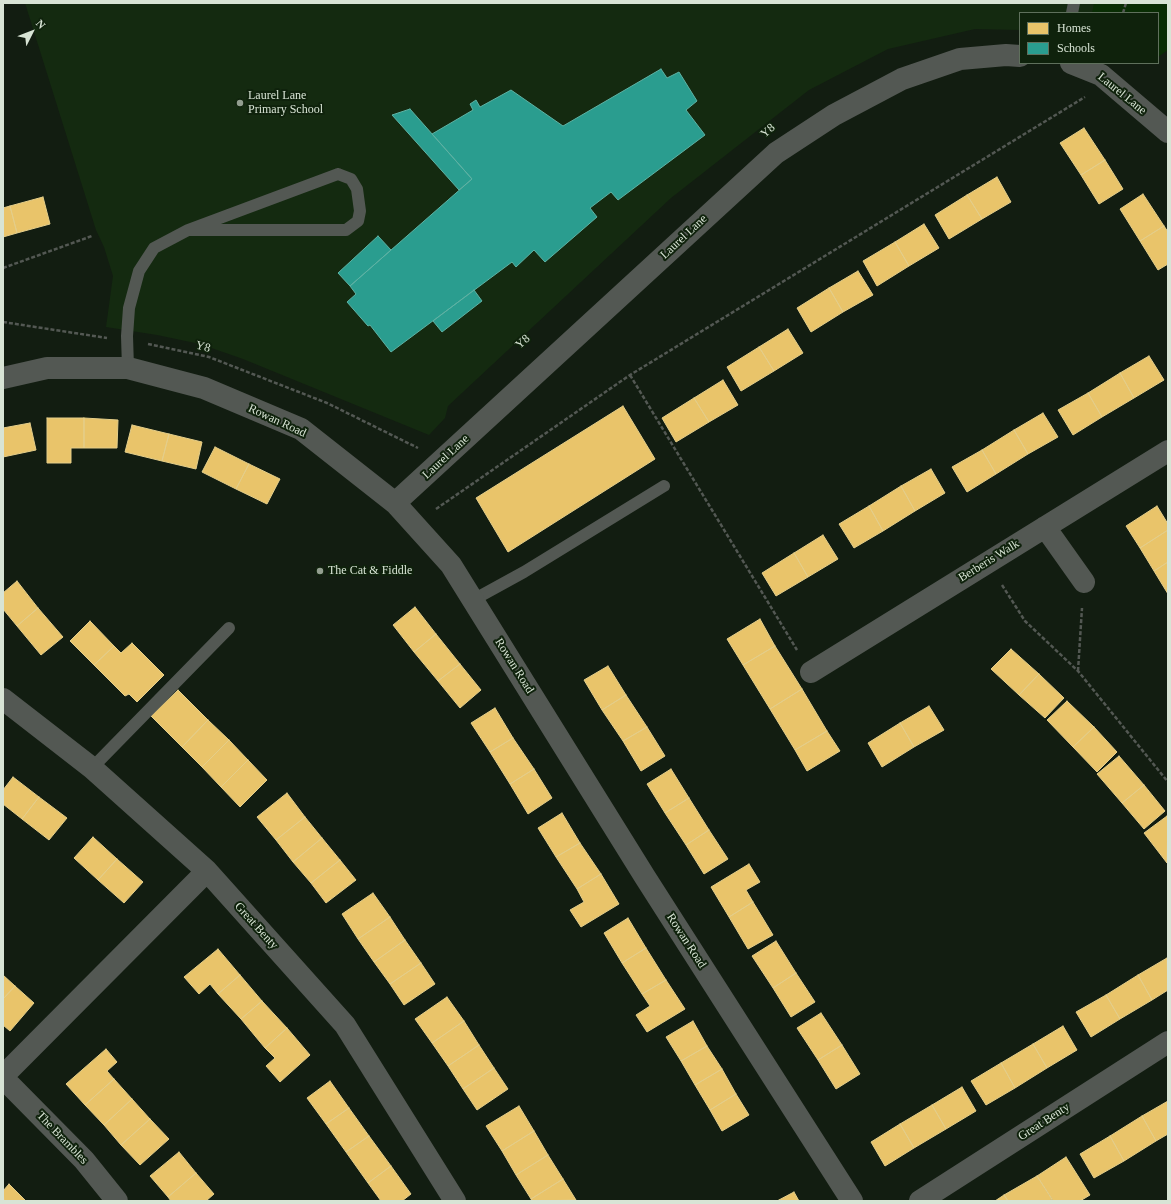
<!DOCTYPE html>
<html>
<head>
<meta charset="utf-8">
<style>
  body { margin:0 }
  #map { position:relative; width:1171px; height:1204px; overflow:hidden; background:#121d11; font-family:Georgia,serif }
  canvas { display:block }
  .frame { position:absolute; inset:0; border:4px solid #d8e4d5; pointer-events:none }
  .legend { position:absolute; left:1019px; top:12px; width:140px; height:52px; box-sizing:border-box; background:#0f220c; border:1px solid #5f705c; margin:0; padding:5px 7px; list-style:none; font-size:12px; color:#d8e4d5 }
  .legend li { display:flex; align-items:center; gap:8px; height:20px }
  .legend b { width:20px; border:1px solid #5f705c }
  .north { position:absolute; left:12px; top:12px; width:40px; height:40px; -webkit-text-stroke:3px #0f220c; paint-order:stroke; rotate:48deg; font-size:11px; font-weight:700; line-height:16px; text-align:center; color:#d8e4d5 }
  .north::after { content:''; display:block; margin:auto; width:14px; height:18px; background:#d8e4d5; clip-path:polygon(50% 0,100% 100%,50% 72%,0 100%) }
</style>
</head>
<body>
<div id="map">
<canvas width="1171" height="1204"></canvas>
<div class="frame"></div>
<ul class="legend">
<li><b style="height:11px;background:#e9c46a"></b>Homes</li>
<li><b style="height:11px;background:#2a9d8f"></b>Schools</li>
</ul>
<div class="north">N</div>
</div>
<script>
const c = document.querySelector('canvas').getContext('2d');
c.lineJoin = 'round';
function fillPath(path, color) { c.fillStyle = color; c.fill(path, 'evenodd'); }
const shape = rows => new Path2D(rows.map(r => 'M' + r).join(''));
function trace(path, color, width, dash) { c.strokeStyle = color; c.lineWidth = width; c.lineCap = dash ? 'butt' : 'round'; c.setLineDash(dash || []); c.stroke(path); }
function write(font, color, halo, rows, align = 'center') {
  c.font = font + ' Georgia,serif'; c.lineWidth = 4; c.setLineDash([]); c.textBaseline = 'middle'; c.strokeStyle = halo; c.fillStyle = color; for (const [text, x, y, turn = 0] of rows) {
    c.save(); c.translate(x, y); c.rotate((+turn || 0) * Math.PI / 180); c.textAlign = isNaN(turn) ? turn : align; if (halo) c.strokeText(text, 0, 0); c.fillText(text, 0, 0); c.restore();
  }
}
fillPath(shape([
  [25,3,1096,3,1093,13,1020,13,1020,30,975,29,888,49,809,90,671,198,448,406,445,418,429,435,243,359,200,344,157,335,106,327,113,276,104,247,96,230]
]), '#142a10');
fillPath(shape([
  [1094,3,1168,3,1168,50,1158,57,1158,13,1092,13]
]), '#092d04');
const homes = shape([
  [1084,128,1105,160,1081,175,1060,143,1084,128],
  [1105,160,1123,189,1099,204,1081,175,1105,160],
  [997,177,1011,202,982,219,967,195,997,177],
  [1143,194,1164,226,1140,241,1120,209,1143,194],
  [967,195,982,219,949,239,935,215,967,195],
  [43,197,50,224,17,233,10,206,43,197],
  [10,206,17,233,3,237,3,208,10,206],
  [924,224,939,248,909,266,895,242,924,224],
  [1164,226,1168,232,1168,264,1158,270,1140,241,1164,226],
  [895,242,909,266,877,286,863,261,895,242],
  [858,271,873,295,843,312,829,288,858,271],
  [829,288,843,312,811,332,797,308,829,288],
  [788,329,803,353,774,371,759,347,788,329],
  [759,347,774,371,741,391,727,367,759,347],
  [1149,356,1164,380,1134,398,1120,373,1149,356],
  [1120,373,1134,398,1102,417,1088,393,1120,373],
  [723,380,738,405,709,422,694,398,723,380],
  [1088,393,1102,417,1073,435,1058,410,1088,393],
  [694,398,709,422,676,442,662,418,694,398],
  [623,406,655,459,508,552,476,498,623,406],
  [1043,413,1058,437,1028,454,1014,430,1043,413],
  [47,418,84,418,84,448,71,448,71,463,47,463,47,418],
  [84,418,118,420,117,448,84,448,84,418],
  [30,423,36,450,3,457,3,428,30,423],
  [132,425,169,434,162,461,125,452,132,425],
  [1014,430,1028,454,996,474,982,450,1014,430],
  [169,434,202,442,196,469,162,461,169,434],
  [215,447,249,464,236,489,202,472,215,447],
  [982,450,996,474,967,492,952,467,982,450],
  [249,464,280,479,267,504,236,489,249,464],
  [931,469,945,493,915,511,901,486,931,469],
  [901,486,915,511,883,531,869,506,901,486],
  [869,506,883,531,854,548,839,524,869,506],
  [1157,506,1168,524,1168,530,1140,548,1126,526,1157,506],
  [1168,530,1168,562,1154,571,1140,548,1168,530],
  [823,535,838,559,808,577,794,553,823,535],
  [794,553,808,577,776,596,762,573,794,553],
  [1168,562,1168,594,1154,571,1168,562],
  [17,581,38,608,17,626,3,609,3,593,17,581],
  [415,607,436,634,414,652,393,625,415,607],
  [38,608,63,637,41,655,17,626,38,608],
  [760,619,775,646,743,665,727,639,760,619],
  [90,621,114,646,94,665,70,641,90,621],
  [436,634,460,664,438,681,414,652,436,634],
  [132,643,164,675,137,702,129,694,125,696,94,665,114,646,121,653,132,643],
  [775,646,802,689,770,709,743,665,775,646],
  [1011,649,1039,674,1019,695,991,669,1011,649],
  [460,664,481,690,460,708,438,681,460,664],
  [608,666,626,695,602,710,584,680,608,666],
  [1039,674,1064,698,1045,718,1019,695,1039,674],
  [802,689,827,731,795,750,770,709,802,689],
  [178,690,208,720,182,747,151,716,178,690],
  [626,695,647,727,623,741,602,710,626,695],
  [1067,701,1094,727,1073,747,1047,720,1067,701],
  [929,706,944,730,914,747,900,723,929,706],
  [495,708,513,738,490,752,471,723,495,708],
  [208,720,229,740,202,767,182,747,208,720],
  [900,723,914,747,882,767,868,743,900,723],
  [647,727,665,756,641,771,623,741,647,727],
  [1094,727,1117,752,1097,772,1073,747,1094,727],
  [827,731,840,751,807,771,795,750,827,731],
  [513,738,534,769,510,784,490,752,513,738],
  [229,740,248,760,221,787,202,767,229,740],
  [1119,756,1144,785,1122,803,1097,774,1119,756],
  [248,760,267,780,240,807,221,787,248,760],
  [534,769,552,798,528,814,510,784,534,769],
  [671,769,689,798,665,813,647,784,671,769],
  [13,777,39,797,22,819,3,804,3,790,13,777],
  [1144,785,1165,811,1144,829,1122,803,1144,785],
  [287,793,305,817,276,840,257,817,287,793],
  [39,797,67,818,49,840,22,819,39,797],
  [689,798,709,830,686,845,665,813,689,798],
  [562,813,580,843,556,857,538,828,562,813],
  [1167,816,1168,818,1167,863,1144,833,1167,816],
  [305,817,322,838,293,862,276,840,305,817],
  [709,830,728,859,704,874,686,845,709,830],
  [93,837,117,859,98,880,74,858,93,837],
  [322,838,340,860,311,883,293,862,322,838],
  [580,843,601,874,577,889,556,857,580,843],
  [117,859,143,882,124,903,98,880,117,859],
  [340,860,356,880,326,903,311,883,340,860],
  [749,864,760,882,746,890,753,902,729,917,711,887,749,864],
  [601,874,619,904,581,927,570,910,584,902,577,889,601,874],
  [373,893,390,917,358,939,342,914,373,893],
  [753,902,773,935,748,949,729,917,753,902],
  [390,917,405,940,374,962,358,939,390,917],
  [628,918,646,948,622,963,604,933,628,918],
  [405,940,421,963,390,984,374,962,405,940],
  [776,941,796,973,773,988,752,956,776,941],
  [646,948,666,980,642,994,622,963,646,948],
  [218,949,240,975,218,994,210,984,199,994,184,977,218,949],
  [1167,958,1168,990,1152,1000,1138,975,1167,958],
  [421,963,435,984,404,1005,390,984,421,963],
  [796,973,815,1002,791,1017,773,988,796,973],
  [3,975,15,986,3,999,3,975],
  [240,975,262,1001,241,1019,218,994,240,975],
  [1138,975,1152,1000,1120,1019,1106,995,1138,975],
  [666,980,685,1009,647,1032,636,1015,650,1006,642,994,666,980],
  [15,986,34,1003,10,1031,3,1025,3,999,15,986],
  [1106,995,1120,1019,1091,1037,1076,1012,1106,995],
  [447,997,464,1021,432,1043,415,1019,447,997],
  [262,1001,287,1028,265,1048,241,1019,262,1001],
  [821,1013,842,1045,818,1060,797,1028,821,1013],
  [464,1021,479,1045,448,1066,432,1043,464,1021],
  [693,1021,707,1046,681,1061,666,1037,693,1021],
  [1063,1026,1077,1050,1047,1068,1033,1044,1063,1026],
  [287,1028,310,1055,280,1082,266,1066,275,1058,265,1048,287,1028],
  [1033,1044,1047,1068,1015,1088,1001,1063,1033,1044],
  [479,1045,494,1068,463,1089,448,1066,479,1045],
  [842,1045,860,1074,836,1089,818,1060,842,1045],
  [707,1046,722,1069,695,1085,681,1061,707,1046],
  [106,1049,117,1062,107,1071,114,1079,85,1105,66,1084,106,1049],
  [1001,1063,1015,1088,986,1105,971,1081,1001,1063],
  [494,1068,508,1089,477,1110,463,1089,494,1068],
  [722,1069,736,1094,710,1110,695,1085,722,1069],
  [114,1079,132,1099,104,1125,85,1105,114,1079],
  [330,1081,349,1108,326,1124,307,1098,330,1081],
  [962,1087,976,1111,946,1129,932,1105,962,1087],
  [736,1094,749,1115,722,1131,710,1110,736,1094],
  [132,1099,150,1119,121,1145,104,1125,132,1099],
  [1168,1101,1168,1134,1156,1141,1142,1116,1168,1101],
  [932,1105,946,1129,914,1148,900,1124,932,1105],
  [519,1106,534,1131,502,1151,486,1126,519,1106],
  [349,1108,369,1136,346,1152,326,1124,349,1108],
  [1142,1116,1156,1141,1124,1161,1110,1136,1142,1116],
  [150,1119,169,1139,140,1165,121,1145,150,1119],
  [900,1124,914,1148,885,1166,871,1142,900,1124],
  [534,1131,548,1155,516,1175,502,1151,534,1131],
  [369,1136,391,1166,368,1183,346,1152,369,1136],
  [1110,1136,1124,1161,1094,1178,1080,1154,1110,1136],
  [179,1152,196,1173,168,1197,150,1176,179,1152],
  [548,1155,563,1179,531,1199,516,1175,548,1155],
  [1066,1157,1090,1195,1080,1201,1053,1201,1037,1176,1066,1157],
  [391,1166,411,1194,402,1201,381,1201,368,1183,391,1166],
  [196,1173,214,1194,206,1201,171,1201,168,1197,196,1173],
  [1037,1176,1052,1199,1049,1201,1008,1201,1004,1195,1037,1176],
  [563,1179,576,1200,532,1201,531,1199,563,1179],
  [9,1184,26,1201,4,1201,3,1191,9,1184],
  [794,1192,799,1201,777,1201,794,1192],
  [1004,1195,1008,1201,995,1201,1004,1195]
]);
fillPath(homes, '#e9c46a');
trace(homes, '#e4ce8a', 1);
const schools = shape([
  [661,69,667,78,679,72,697,101,686,110,705,135,618,200,611,192,590,208,597,217,545,262,534,250,516,267,512,262,391,352,370,325,368,326,347,302,356,294,350,286,472,179,432,134,473,110,470,104,476,100,480,107,511,90,563,126,661,69],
  [410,109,472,179,459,190,392,115,410,109],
  [378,236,391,250,350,286,338,273,378,236],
  [474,290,482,301,442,332,433,321,474,290]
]);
fillPath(schools, '#2a9d8f');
trace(schools, '#5eb2a4', 1);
trace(shape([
  [1123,13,1126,3],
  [3,268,92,236],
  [3,322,107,338],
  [148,344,209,357,327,403,418,448],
  [630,375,797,650],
  [436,509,630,375,1085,97],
  [1002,585,1025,621,1078,671,1168,782],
  [1078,671,1082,608]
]), '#535853', 2.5, [4, 2]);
trace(shape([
  [1072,13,1074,3],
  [338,174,351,179,357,189,360,211,358,221,346,230,188,230,338,174],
  [128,368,127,336,129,308,139,271,154,248,188,230],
  [473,600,524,572,664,486],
  [92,768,229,628]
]), '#535853', 12);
trace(shape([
  [1071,63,1101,75,1168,132],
  [3,378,47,368,128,368,204,388,301,429,395,503,451,565,645,877,852,1201],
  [395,503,776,153,834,115,902,79,960,59,1006,55,1020,56],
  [1045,527,1084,582],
  [811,672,1168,451],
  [3,699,92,768,207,871,345,1025,455,1201],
  [3,1076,207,871],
  [3,1078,84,1160,117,1201],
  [920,1201,1168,1042]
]), '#535853', 22);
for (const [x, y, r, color] of [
  [240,103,4,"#939e90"],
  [320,571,4,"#939e90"]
]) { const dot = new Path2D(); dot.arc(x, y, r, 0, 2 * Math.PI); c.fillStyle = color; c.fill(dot); trace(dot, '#0f220c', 1.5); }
write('12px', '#d8e4d5', '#0f220c', [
  ["Laurel Lane",1122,94,39],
  ["Y8",768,131,-40],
  ["Laurel Lane",684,237,-43],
  ["Y8",523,342,-41],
  ["Y8",203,347,15],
  ["Rowan Road",277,421,25],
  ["Laurel Lane",446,457,-43],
  ["Berberis Walk",989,561,-32],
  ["Rowan Road",514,666,58],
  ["Great Benty",256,926,48],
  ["Rowan Road",686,941,57],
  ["Great Benty",1044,1122,-33],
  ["The Brambles",62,1138,46]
]);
write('12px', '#d8e4d5', '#0f220c', [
  ["Laurel Lane",248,96],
  ["Primary School",248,110],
  ["The Cat & Fiddle",328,571]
], 'left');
</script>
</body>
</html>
